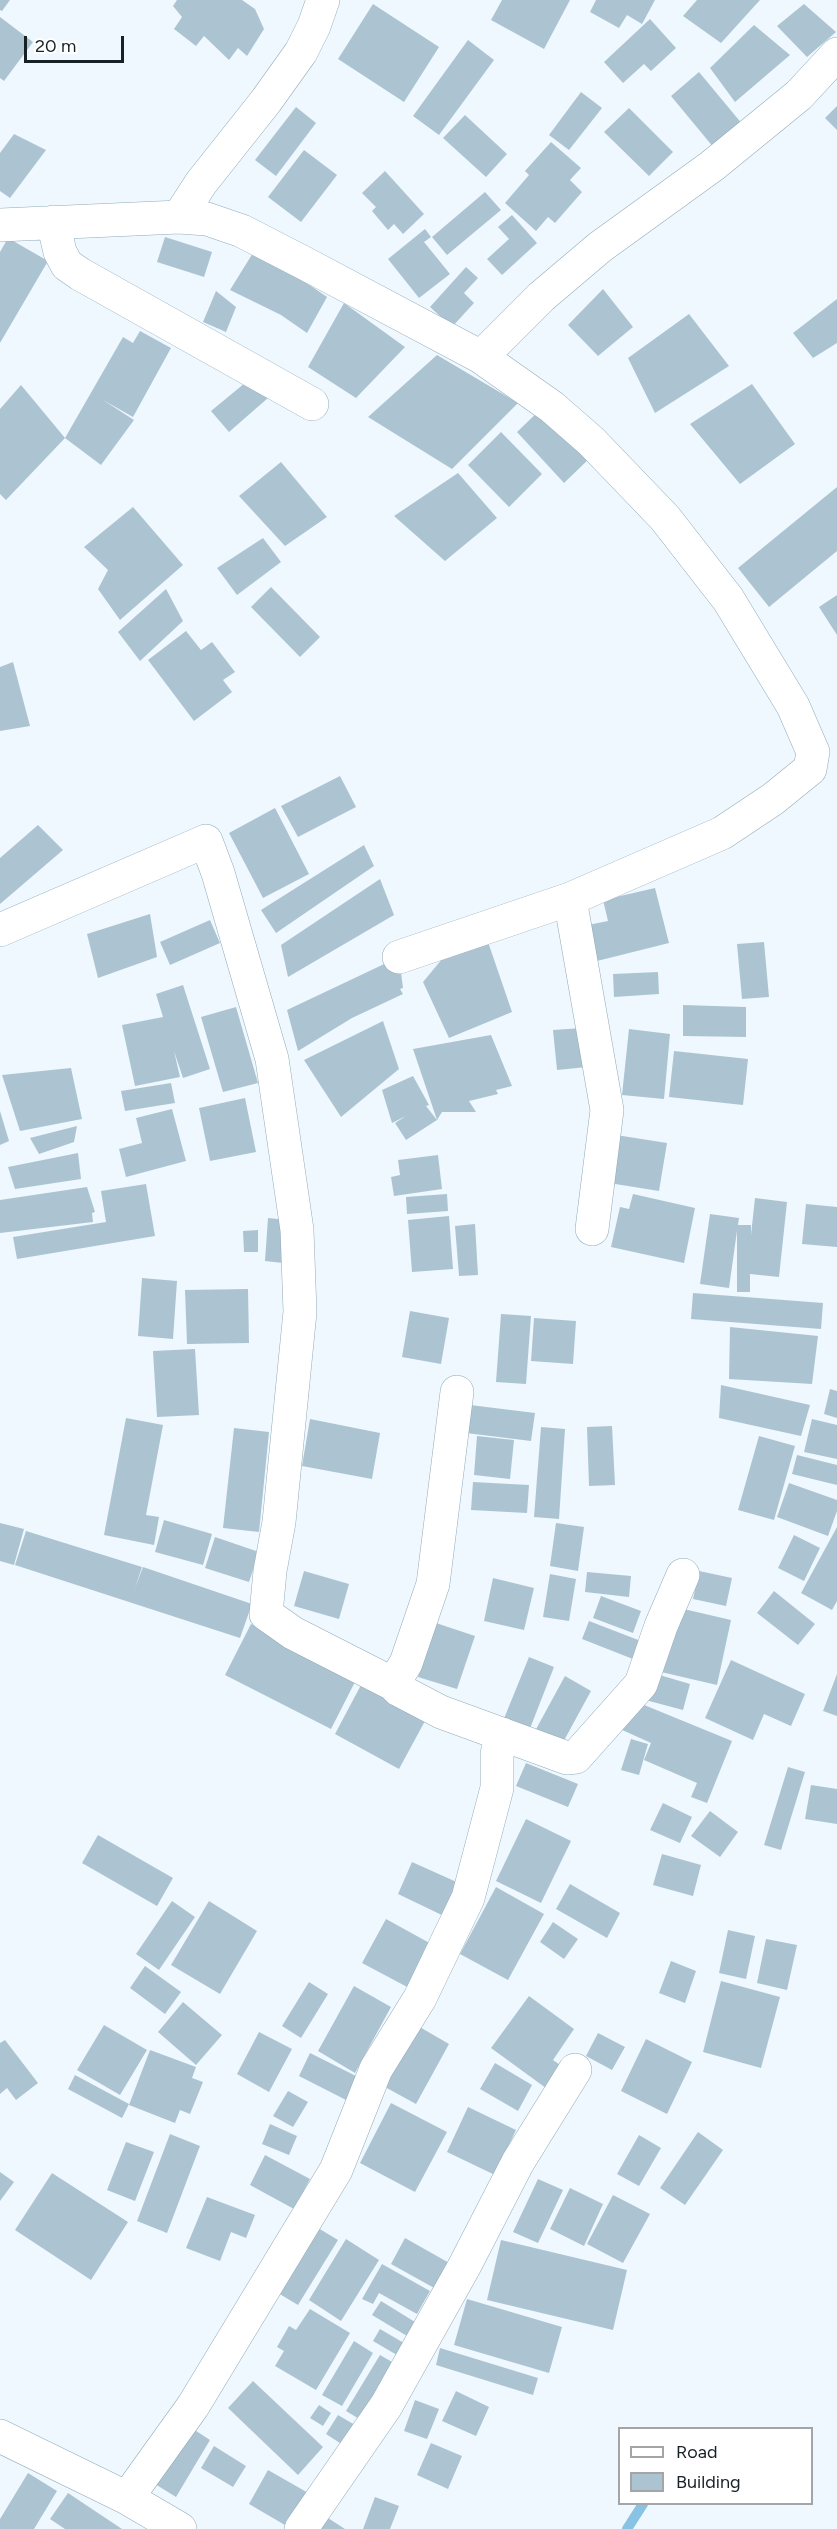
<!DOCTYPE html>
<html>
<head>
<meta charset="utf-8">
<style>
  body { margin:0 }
  #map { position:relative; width:837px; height:2529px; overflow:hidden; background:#eef8fe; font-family:Figtree,sans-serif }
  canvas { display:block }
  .legend { position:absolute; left:618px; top:2427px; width:195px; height:78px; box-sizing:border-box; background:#fff; border:2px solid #a3a6a8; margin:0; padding:8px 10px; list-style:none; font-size:18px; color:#182126 }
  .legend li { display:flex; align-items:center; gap:12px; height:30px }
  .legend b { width:30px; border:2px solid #a3a6a8 }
  .scale { position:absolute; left:24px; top:36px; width:100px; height:27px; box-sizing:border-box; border:3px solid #182126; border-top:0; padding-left:8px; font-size:18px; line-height:21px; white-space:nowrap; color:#182126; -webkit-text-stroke:4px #fff; paint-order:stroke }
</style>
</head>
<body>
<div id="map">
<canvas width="837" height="2529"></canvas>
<ul class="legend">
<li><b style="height:8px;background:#fff"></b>Road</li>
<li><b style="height:16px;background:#acc4d2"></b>Building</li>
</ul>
<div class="scale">20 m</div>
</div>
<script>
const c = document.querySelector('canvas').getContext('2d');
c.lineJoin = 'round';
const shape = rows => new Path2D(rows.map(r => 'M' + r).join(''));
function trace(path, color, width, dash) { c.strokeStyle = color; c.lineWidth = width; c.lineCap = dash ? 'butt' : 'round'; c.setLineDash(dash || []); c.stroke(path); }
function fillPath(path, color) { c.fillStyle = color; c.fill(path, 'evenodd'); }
trace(shape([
  [627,2529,643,2504]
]), '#89c3e3', 10);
fillPath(shape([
  [0,0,10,0,2,11,0,10],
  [177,0,242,0,255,9,264,29,247,56,238,48,229,60,204,36,196,46,174,29,182,17,173,6],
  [502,0,570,0,544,49,491,20],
  [596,0,655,0,642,24,627,15,619,28,590,12],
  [697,0,760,0,721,43,683,16],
  [373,4,439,47,404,102,338,59],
  [804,4,836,32,807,57,777,26],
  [0,17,33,42,4,81,0,78],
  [650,19,676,48,651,71,644,64,623,83,604,62],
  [754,25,790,55,735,102,710,68],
  [468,40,494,60,439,135,413,116],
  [699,72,748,131,719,154,671,96],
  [581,92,602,108,569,150,549,135],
  [837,106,837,130,825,118],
  [296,107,316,123,276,176,255,160],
  [629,108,673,152,649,176,604,132],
  [465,115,507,154,486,177,443,138],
  [14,134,46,150,10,198,0,191,0,153],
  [551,142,581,168,570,180,582,192,555,223,548,217,536,231,505,203,529,175,525,171],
  [304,150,337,175,301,222,268,197],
  [385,171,424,214,403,234,394,224,388,230,372,211,376,207,362,193],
  [485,192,501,210,447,255,432,237],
  [512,215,537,243,502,275,487,259,509,239,498,227],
  [425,229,431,237,424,242,450,274,419,298,388,259],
  [165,237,212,252,204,277,157,262],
  [8,238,48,261,0,343,0,252],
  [256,248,327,297,307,333,281,315,230,290],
  [466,267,478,278,464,293,474,303,452,327,430,307],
  [603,289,633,327,598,356,568,325],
  [216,291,236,307,226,332,203,322],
  [837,299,837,343,813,358,793,333],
  [344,303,405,347,356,398,308,367],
  [689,314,729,366,655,413,628,358],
  [140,331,171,348,133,417,103,400,134,420,101,465,65,438,123,337,133,343],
  [437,355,518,403,452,469,368,417],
  [251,378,268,398,229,432,211,411],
  [752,384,795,444,740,484,690,424],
  [21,385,65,438,6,500,0,494,0,409],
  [544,406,592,456,564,483,517,432],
  [501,432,542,474,509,507,468,465],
  [281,462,327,517,285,546,239,496],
  [458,473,497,518,445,561,394,516],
  [837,487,837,551,769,607,738,568],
  [133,507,183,565,120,620,98,589,108,570,84,547],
  [263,538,281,562,237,595,217,568],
  [271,587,320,637,300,657,251,607],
  [166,589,183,621,140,661,118,632],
  [837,595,837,635,819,607],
  [186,631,201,650,212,642,235,672,223,680,232,692,194,721,148,660],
  [13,662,30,726,0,731,0,667],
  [340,776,356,807,298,837,281,806],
  [275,808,309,874,263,898,229,833],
  [38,825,63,850,0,904,0,858],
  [364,845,374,866,276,933,261,910],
  [380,879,394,915,288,977,281,945],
  [655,888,669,943,597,961,588,925,608,921,603,900],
  [150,914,157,957,98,978,87,934],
  [210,920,220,943,170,965,160,942],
  [487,939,512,1012,449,1038,423,982,452,947],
  [764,942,769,997,742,999,737,944],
  [399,957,403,988,400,989,403,994,352,1018,298,1051,287,1010],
  [658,972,659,994,614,997,613,974],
  [183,985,210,1069,183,1078,174,1051,180,1077,135,1086,122,1025,163,1017,156,994],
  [683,1005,746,1007,746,1037,683,1036],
  [236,1007,258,1083,223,1092,201,1017],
  [383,1021,399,1069,341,1117,304,1060],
  [583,1028,587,1067,557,1070,553,1030],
  [629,1029,670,1034,664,1099,622,1095],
  [491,1035,512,1086,496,1090,498,1094,469,1101,476,1112,442,1112,437,1120,406,1140,395,1123,406,1116,392,1123,382,1090,413,1076,429,1105,426,1106,437,1120,413,1049],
  [674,1051,748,1059,743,1105,669,1097],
  [71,1068,82,1119,20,1131,2,1075],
  [171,1083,175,1103,125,1111,121,1091],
  [245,1098,256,1152,210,1161,199,1108],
  [172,1109,186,1161,126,1177,119,1149,142,1143,136,1118],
  [0,1111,9,1141,0,1145],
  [77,1126,74,1142,39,1154,30,1138],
  [616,1135,667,1143,659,1191,609,1183],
  [78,1153,81,1179,15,1189,8,1167],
  [438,1155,442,1189,394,1196,391,1177,400,1175,398,1160],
  [146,1184,155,1236,17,1259,13,1237,106,1222,101,1191],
  [87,1187,95,1212,92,1213,93,1222,0,1233,0,1200],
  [447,1194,448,1211,407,1214,406,1197],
  [633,1194,695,1208,684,1263,611,1247,620,1207,629,1209],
  [755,1198,787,1202,779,1277,750,1274,750,1292,737,1292,737,1231,729,1288,700,1284,710,1214,739,1218,738,1225,751,1225,751,1235],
  [806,1204,837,1207,837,1247,802,1244],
  [449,1216,453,1269,412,1272,408,1220],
  [268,1218,288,1220,283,1263,265,1261],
  [475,1224,478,1275,459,1276,455,1226],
  [258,1230,258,1252,244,1252,243,1231],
  [142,1278,177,1281,173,1339,138,1336],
  [248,1289,249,1343,187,1344,185,1290],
  [693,1293,823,1303,821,1329,691,1319],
  [410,1311,449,1318,441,1364,402,1357],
  [501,1314,531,1316,526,1384,496,1382],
  [534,1318,576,1321,573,1364,531,1361],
  [730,1327,818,1336,812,1384,729,1379],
  [195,1349,199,1415,157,1417,153,1351],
  [721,1385,810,1405,801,1436,719,1418],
  [830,1389,837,1391,837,1418,824,1414],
  [470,1405,535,1413,531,1441,466,1433],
  [126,1418,163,1425,146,1515,159,1517,154,1545,104,1535],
  [310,1419,380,1433,372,1479,302,1466],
  [812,1419,837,1425,837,1459,804,1452],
  [612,1426,615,1485,589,1486,587,1427],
  [541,1427,565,1429,559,1519,534,1517],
  [234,1428,269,1432,259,1532,223,1528],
  [477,1436,514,1440,510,1479,474,1475],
  [759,1436,795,1446,774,1520,738,1510],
  [797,1455,837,1465,837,1485,792,1474],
  [473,1482,529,1485,527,1513,471,1510],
  [789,1483,837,1500,837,1511,828,1536,777,1517],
  [164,1520,212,1534,203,1565,155,1552],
  [0,1523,24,1529,14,1565,0,1561],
  [556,1523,584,1527,578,1571,550,1566],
  [837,1527,837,1601,832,1610,801,1593],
  [26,1531,142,1567,135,1588,143,1567,252,1604,240,1638,15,1565],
  [794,1535,820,1548,804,1581,778,1568],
  [215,1537,259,1552,249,1582,205,1568],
  [304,1571,349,1584,339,1619,294,1606],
  [699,1571,732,1578,726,1606,693,1599],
  [587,1572,631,1576,629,1597,585,1592],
  [550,1574,576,1579,569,1621,543,1617],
  [493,1578,534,1588,524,1630,484,1621],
  [774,1591,815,1624,798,1645,757,1613],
  [601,1596,641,1611,633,1633,593,1618],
  [675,1607,731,1620,717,1685,661,1672],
  [589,1621,646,1643,638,1661,582,1639],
  [436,1623,475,1636,457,1689,418,1677],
  [251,1624,357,1678,331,1729,225,1675],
  [529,1657,554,1667,529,1731,503,1721],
  [731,1660,805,1694,791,1726,764,1714,753,1740,705,1718],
  [646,1671,690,1684,683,1710,638,1698],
  [837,1674,837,1716,823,1711],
  [565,1676,591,1691,561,1746,535,1731],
  [361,1685,425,1721,399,1769,335,1734],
  [632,1700,732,1741,707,1803,691,1797,697,1783,644,1760,651,1743,620,1729],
  [631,1739,648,1744,639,1775,621,1770],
  [526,1763,578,1784,568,1807,516,1786],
  [788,1767,805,1772,781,1850,764,1845],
  [811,1785,837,1789,837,1824,805,1819],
  [663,1803,692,1817,680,1843,650,1830],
  [710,1811,738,1832,720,1857,691,1836],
  [526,1819,571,1841,541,1903,496,1881],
  [98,1835,173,1878,157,1906,82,1863],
  [662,1854,701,1865,693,1896,653,1885],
  [412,1862,461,1884,446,1917,398,1894],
  [570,1884,620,1913,607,1938,556,1909],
  [496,1887,544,1914,508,1980,460,1954],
  [172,1901,195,1917,159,1970,136,1954],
  [209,1901,257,1931,220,1994,171,1965],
  [386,1919,435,1946,411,1989,362,1963],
  [553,1922,578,1939,564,1959,540,1942],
  [728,1930,755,1936,746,1979,719,1973],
  [766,1939,797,1945,787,1990,757,1983],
  [671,1961,696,1971,685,2003,659,1993],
  [145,1966,181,1992,165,2014,130,1988],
  [721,1981,780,1997,761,2068,703,2052],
  [309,1982,328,1994,301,2038,282,2026],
  [354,1986,391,2007,355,2073,318,2051],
  [529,1996,574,2029,553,2060,566,2069,550,2091,491,2048],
  [183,2002,222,2035,196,2065,158,2032],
  [104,2025,147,2050,120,2095,77,2070],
  [418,2026,449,2044,416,2104,385,2087],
  [259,2032,292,2049,269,2092,237,2074],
  [598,2033,625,2047,612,2070,586,2056],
  [646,2039,692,2062,667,2114,621,2091],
  [5,2040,38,2083,16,2100,7,2088,0,2094,0,2043],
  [150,2050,196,2067,192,2078,203,2082,190,2114,180,2110,175,2123,129,2105],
  [310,2053,360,2078,348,2101,299,2076],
  [495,2063,532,2085,518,2111,480,2089],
  [75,2075,129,2104,122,2118,68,2089],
  [288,2091,308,2102,293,2127,273,2116],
  [391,2103,447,2132,415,2192,360,2163],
  [468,2107,516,2130,495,2175,447,2152],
  [270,2124,297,2136,289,2155,262,2144],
  [698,2132,723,2150,685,2205,660,2188],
  [170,2134,200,2146,167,2233,137,2221],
  [639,2135,661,2148,639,2186,617,2174],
  [126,2142,154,2152,135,2201,107,2190],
  [265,2155,310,2179,294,2209,250,2185],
  [0,2172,14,2182,0,2201],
  [52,2173,128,2222,91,2280,15,2230],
  [538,2179,563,2190,538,2243,513,2232],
  [570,2188,603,2204,584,2246,550,2229],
  [613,2195,650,2214,623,2263,587,2244],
  [207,2197,255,2215,246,2238,231,2232,220,2261,186,2248],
  [318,2228,338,2240,298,2305,278,2293],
  [405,2238,451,2264,436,2289,391,2264],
  [346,2239,379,2260,341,2321,309,2300],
  [501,2240,627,2270,613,2330,487,2300],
  [382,2264,430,2291,417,2314,379,2293,373,2304,362,2299],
  [467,2299,562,2327,549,2373,454,2345],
  [381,2301,415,2322,407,2336,372,2315],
  [310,2309,350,2333,316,2390,275,2366,284,2351,277,2347,289,2326,296,2330],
  [380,2329,409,2346,402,2358,373,2341],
  [354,2341,373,2353,342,2406,322,2395],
  [440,2348,538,2378,533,2395,436,2365],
  [380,2355,399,2366,366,2423,346,2411],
  [253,2381,323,2447,298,2475,228,2408],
  [456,2391,489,2407,476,2436,442,2421],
  [415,2400,439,2409,427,2439,404,2431],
  [319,2405,331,2413,323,2426,310,2418],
  [338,2415,355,2425,343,2445,326,2434],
  [190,2427,210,2440,176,2497,155,2484],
  [431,2443,462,2456,448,2489,417,2475],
  [214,2446,246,2466,233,2487,201,2468],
  [268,2470,310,2494,290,2528,249,2504],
  [28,2473,57,2491,34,2529,0,2529,0,2519],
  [68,2493,122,2529,65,2529,50,2519],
  [375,2497,399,2506,390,2529,363,2529],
  [325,2516,345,2529,317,2529]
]), '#acc4d2');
const street = shape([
  [179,217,201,183,266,101,301,52,314,26,323,0],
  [53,222,60,252,67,265,80,274,312,404],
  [0,225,179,217,207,219,242,231,306,264,481,357,552,407,591,441,665,518,728,599,793,706,813,752,810,769,773,799,722,833,570,899,399,957],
  [481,357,541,297,600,247,712,166,799,95,837,54],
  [570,899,607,1110,592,1229],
  [0,930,206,841,218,873,272,1059,297,1230,300,1312,279,1522,270,1571,266,1614,293,1633,393,1684],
  [457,1392,433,1584,406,1663,393,1684,399,1690,441,1712,567,1758,576,1757,641,1684,661,1626,683,1575],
  [0,2436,127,2498,180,2529],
  [127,2498,193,2406,336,2170,376,2069,420,1998,468,1898,497,1788,497,1754,502,1734],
  [301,2529,386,2406,465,2265,518,2162,575,2070]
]);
trace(street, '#93abb9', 34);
trace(street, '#fff', 33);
</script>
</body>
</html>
